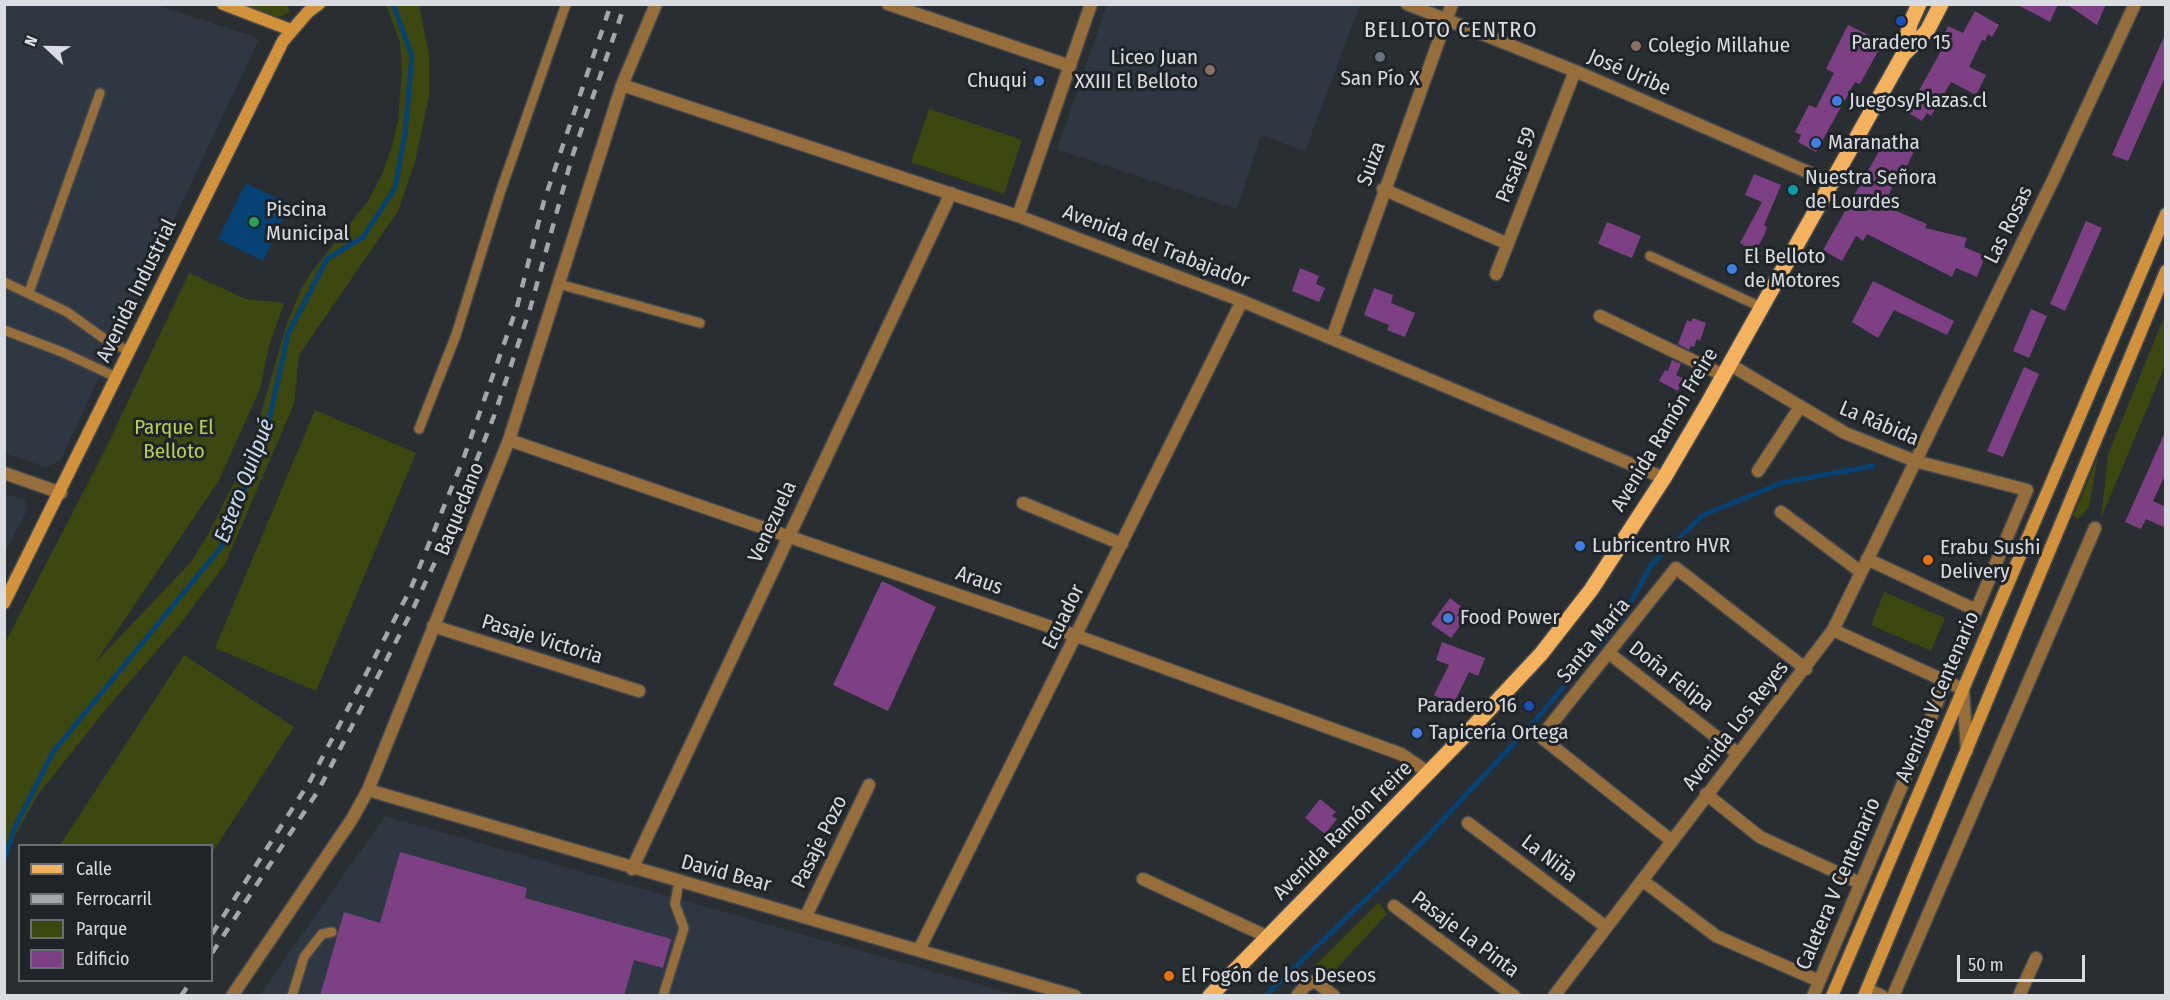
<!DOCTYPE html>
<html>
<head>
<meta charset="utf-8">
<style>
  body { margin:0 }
  #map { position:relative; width:2170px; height:1000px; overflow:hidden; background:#292e33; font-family:"Fira Sans Condensed",sans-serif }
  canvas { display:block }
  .frame { position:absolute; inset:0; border:6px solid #d9dce0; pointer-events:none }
  .legend { position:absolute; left:18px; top:844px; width:195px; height:138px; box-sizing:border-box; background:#1f2429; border:2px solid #696e72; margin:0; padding:8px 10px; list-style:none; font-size:18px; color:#d9dce0 }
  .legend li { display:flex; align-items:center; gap:12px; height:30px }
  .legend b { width:30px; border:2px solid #696e72 }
  .north { position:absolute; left:18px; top:18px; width:60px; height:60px; -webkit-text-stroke:4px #1f2429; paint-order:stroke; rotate:292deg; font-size:16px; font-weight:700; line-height:24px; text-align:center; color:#d9dce0 }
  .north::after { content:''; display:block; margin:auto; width:21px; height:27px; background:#d9dce0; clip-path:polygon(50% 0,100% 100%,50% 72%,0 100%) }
  .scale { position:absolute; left:1957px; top:955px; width:128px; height:27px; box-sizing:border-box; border:3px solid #d9dce0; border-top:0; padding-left:8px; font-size:18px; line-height:21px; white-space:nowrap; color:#d9dce0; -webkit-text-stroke:4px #1f2429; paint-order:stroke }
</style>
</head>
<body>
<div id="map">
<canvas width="2170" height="1000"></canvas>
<div class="frame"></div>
<ul class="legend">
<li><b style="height:8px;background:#f4b25e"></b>Calle</li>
<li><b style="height:8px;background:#a3a7ab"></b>Ferrocarril</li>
<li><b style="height:16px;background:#3d4710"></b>Parque</li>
<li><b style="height:16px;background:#7d4084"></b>Edificio</li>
</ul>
<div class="north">N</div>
<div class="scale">50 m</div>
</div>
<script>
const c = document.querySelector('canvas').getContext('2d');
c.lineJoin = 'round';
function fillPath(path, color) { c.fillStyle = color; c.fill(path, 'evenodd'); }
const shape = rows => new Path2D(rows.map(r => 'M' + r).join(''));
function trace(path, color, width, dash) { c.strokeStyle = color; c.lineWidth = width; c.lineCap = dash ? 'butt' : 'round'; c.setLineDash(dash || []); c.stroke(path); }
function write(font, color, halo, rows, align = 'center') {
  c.font = font + ' "Fira Sans Condensed",sans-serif'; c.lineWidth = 6; c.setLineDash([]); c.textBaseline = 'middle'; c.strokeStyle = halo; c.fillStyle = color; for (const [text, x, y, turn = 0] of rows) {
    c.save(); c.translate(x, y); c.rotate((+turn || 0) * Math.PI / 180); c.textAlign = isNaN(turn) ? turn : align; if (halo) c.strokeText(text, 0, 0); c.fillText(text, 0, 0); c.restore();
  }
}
fillPath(shape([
  [5,5,156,5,255,37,258,41,60,461,46,467,5,453],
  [1107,5,1107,4,1360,5,1305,151,1261,135,1237,209,1057,149],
  [5,494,25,500,27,510,5,553],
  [385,816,1016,995,259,996]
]), '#2f3842');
fillPath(shape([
  [241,5,286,5,291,12,279,17],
  [386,5,419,5,429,54,429,96,415,162,398,211,299,355,294,404,225,564,180,624,106,709,37,796,5,854,5,643,104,452,189,273,246,299,284,303,269,346,260,389,218,482,95,663,191,562,208,534,240,471,260,417,286,326,300,291,310,274,368,201,383,172,392,146,398,121,402,71,400,42],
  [929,109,1022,140,1004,194,911,162],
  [2165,315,2165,366,2101,518,2108,454],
  [315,410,416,453,316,691,215,648],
  [2098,457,2089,507,2078,519,2073,516],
  [1884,592,1945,618,1931,651,1871,625],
  [184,655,294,727,212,853,212,846,60,845],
  [1379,902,1387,914,1327,979,1313,968]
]), '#3d4710');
fillPath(shape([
  [246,183,290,205,263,261,218,239]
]), '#064273');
trace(shape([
  [4,860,14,829,53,752,221,547,265,439,288,334,327,259,363,237,395,188,405,133,412,56,393,4],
  [1265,996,1393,873,1533,723,1622,618,1651,565,1703,515,1784,482,1873,466]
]), '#064273', 5);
fillPath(shape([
  [2016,4,2058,4,2050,22],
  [2066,4,2106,4,2097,25],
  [1975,11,1999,25,1992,37,1988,34,1985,41,1982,40,1969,67,1986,75,1976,95,1951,82,1931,116,1927,113,1922,121,1907,112,1941,51,1938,49,1948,26,1963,33],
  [1848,25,1883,42,1860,84,1855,82,1816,152,1798,142,1801,135,1795,132,1809,105,1816,108,1834,73,1826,69],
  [2166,32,2166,75,2128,161,2112,155],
  [1886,139,1914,151,1907,166,1902,164,1884,206,1927,224,1925,228,1967,238,1964,247,1985,256,1977,277,1956,268,1952,277,1867,234,1863,241,1856,236,1842,261,1823,250],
  [1754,174,1781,185,1764,225,1767,227,1765,234,1755,252,1740,243,1762,202,1745,195],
  [2086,221,2102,228,2065,311,2050,304],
  [1607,222,1641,236,1632,258,1598,244],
  [1300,268,1319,276,1316,284,1325,288,1319,302,1292,291],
  [1873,281,1954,321,1947,335,1894,310,1878,338,1852,322],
  [1374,288,1393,295,1391,303,1415,313,1405,337,1387,330,1389,325,1364,315],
  [2031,309,2047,316,2029,358,2013,351],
  [1693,318,1706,323,1700,341,1697,339,1694,347,1691,346,1689,350,1678,344,1687,320,1691,322],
  [1672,360,1681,364,1676,375,1684,379,1678,391,1659,381,1665,370,1668,371],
  [2024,367,2039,374,2003,457,1987,451],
  [2166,430,2166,473,2153,501,2166,507,2166,528,2146,519,2141,529,2125,522],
  [882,581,936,607,888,711,833,685],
  [1450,598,1463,608,1457,615,1464,620,1451,638,1431,624],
  [1442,642,1485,658,1478,676,1469,672,1453,705,1434,695,1449,665,1436,660],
  [1320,799,1336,812,1332,816,1337,819,1325,834,1305,818],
  [400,852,527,888,525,898,671,939,663,968,634,960,624,996,320,996,344,912,380,923]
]), '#7d4084');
const lane = shape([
  [1650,256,1761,307],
  [4,282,67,312,106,340,129,351],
  [559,284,700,323],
  [29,292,100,93],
  [4,330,62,352,116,377],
  [419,429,456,335,500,193,566,4],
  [292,996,304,957,322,934,332,932],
  [663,996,684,928,675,904,679,881]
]);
const street = shape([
  [888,4,1070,66],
  [1407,4,1575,71,1833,183],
  [622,85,1018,216,1242,301,1664,478],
  [1383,189,1508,244],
  [1018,216,1091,4],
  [1496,274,1575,71],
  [1600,316,1723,375],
  [1332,338,1452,4],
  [1729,364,1845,433,1915,461,2027,490,1813,996],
  [509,440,1077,636,1401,754,1429,773],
  [1758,471,1800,407],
  [4,473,61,493],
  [1023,503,1122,544],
  [1781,512,1861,572],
  [1867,559,1976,610],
  [433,626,639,691],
  [1833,630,1963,689,1967,751],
  [1610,654,1737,753],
  [368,790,1075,996],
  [1706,794,1760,837,1860,883],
  [1468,823,1606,927],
  [1672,841,1541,737,1676,568,1806,669],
  [632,869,951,193],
  [1143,879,1268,937],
  [1642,880,1716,936,1819,981],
  [1394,906,1514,996],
  [806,916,869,785],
  [919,950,1242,301],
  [1867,989,1882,996],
  [232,996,352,819,368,790,509,440,622,85,656,4],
  [1297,996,1305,986,1315,981,1334,996],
  [1554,996,1833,630,2055,176,2135,4],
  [1893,996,2095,528],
  [2019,996,2036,958]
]);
const secondary = shape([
  [223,4,291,30],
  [4,603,283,41,308,12,319,4],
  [1832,996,2166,214],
  [1864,996,2166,271]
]);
const primary = shape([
  [1903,55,1910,24,1919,4],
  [1210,996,1470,730,1541,654,1591,590,1664,478,1708,403,1903,55,1927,31,1941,4]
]);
trace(lane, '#454a4f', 12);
trace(street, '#454a4f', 15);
trace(secondary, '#454a4f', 15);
trace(primary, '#454a4f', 18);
trace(lane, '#966e3c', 9);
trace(street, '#966e3c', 12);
trace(secondary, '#d2923b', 12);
trace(primary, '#f4b25e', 15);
trace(shape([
  [212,934,310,781,411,588,464,457,517,307,544,201,611,4],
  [212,953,318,791,413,609,444,543,494,416,530,309,572,157,625,4],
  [181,996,192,980]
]), '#a3a7ab', 4.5, [10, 10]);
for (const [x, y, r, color] of [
  [1901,21,6,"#1a4fb4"],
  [1636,46,6,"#8d6e63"],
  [1380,57,6,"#6b7280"],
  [1210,70,6,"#8d6e63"],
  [1039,81,6,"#3f7fe0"],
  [1837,101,6,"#3f7fe0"],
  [1816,143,6,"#3f7fe0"],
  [1793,190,6,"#0f9aa8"],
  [254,222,6,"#2e9e5b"],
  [1732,269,6,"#3f7fe0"],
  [1580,546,6,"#3f7fe0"],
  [1928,560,6,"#e8710a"],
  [1448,618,6,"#3f7fe0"],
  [1529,706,6,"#1a4fb4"],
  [1417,733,6,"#3f7fe0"],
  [1169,976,6,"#e8710a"]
]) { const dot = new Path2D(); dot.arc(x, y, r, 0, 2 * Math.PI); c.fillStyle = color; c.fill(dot); trace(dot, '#1f2429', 2); }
write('21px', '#d9dce0', '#1f2429', [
  ["Paradero 15",1901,43,"center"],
  ["Colegio Millahue",1648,46],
  ["Liceo Juan",1198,58,"right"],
  ["XXIII El Belloto",1198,82,"right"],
  ["San Pío X",1380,79,"center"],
  ["Chuqui",1027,81,"right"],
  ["JuegosyPlazas.cl",1849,101],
  ["Maranatha",1828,143],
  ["Nuestra Señora",1805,178],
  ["de Lourdes",1805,202],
  ["Piscina",266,210],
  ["Municipal",266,234],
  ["El Belloto",1744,257],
  ["de Motores",1744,281],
  ["Lubricentro HVR",1592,546],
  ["Erabu Sushi",1940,548],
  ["Delivery",1940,572],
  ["Food Power",1460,618],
  ["Paradero 16",1517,706,"right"],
  ["Tapicería Ortega",1429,733],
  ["El Fogón de los Deseos",1181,976]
], 'left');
write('21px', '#d9dce0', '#1f2429', [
  ["José Uribe",1629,73,23],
  ["Suiza",1372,164,-70],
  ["Pasaje 59",1517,165,-69],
  ["Las Rosas",2009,225,-64],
  ["Avenida del Trabajador",1156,247,21],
  ["Avenida Industrial",137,291,-64],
  ["La Rábida",1879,424,23],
  ["Avenida Ramón Freire",1665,430,-59],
  ["Baquedano",460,509,-68],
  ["Venezuela",773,522,-65],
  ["Araus",979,581,19],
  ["Ecuador",1064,617,-64],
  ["Pasaje Victoria",542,640,17],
  ["Santa María",1594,641,-51],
  ["Doña Felipa",1671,677,38],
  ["Avenida V Centenario",1938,697,-67],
  ["Avenida Los Reyes",1736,726,-52],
  ["Avenida Ramón Freire",1343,831,-45],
  ["Pasaje Pozo",820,842,-64],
  ["La Niña",1549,859,37],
  ["David Bear",726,874,15],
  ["Caletera V Centenario",1839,884,-67],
  ["Pasaje La Pinta",1465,935,37]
]);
write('21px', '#b7cf4d', '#1f2429', [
  ["Parque El",174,428],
  ["Belloto",174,452]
]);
c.letterSpacing = '1.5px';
write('22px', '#d9dce0', '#1f2429', [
  ["BELLOTO CENTRO",1451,31]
]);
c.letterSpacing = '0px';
write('italic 22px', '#cbdcef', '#1f2429', [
  ["Estero Quilpué",245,481,-69]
]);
</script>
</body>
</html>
